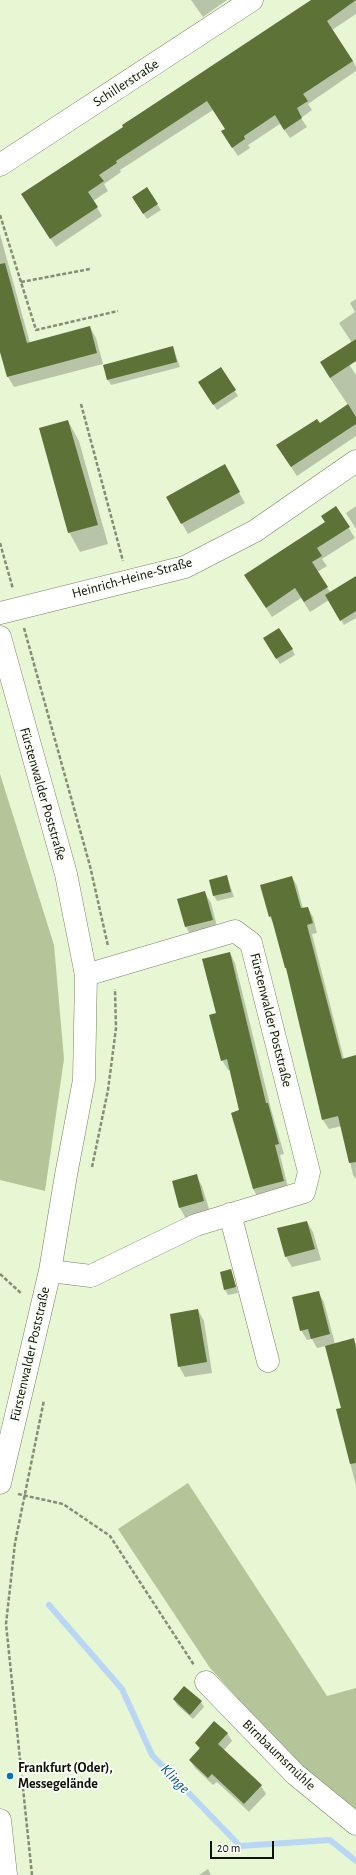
<!DOCTYPE html>
<html>
<head>
<meta charset="utf-8">
<style>
  body { margin:0 }
  #map { position:relative; width:356px; height:1875px; overflow:hidden; background:#e7f6d3; font-family:"Alegreya Sans",sans-serif }
  canvas { display:block }
  .scale { position:absolute; left:210px; top:1841px; width:64px; height:18px; box-sizing:border-box; border:2px solid #0d1206; border-top:0; padding-left:5px; font-size:12px; line-height:14px; white-space:nowrap; color:#0d1206; -webkit-text-stroke:3px #fbfef7; paint-order:stroke }
</style>
</head>
<body>
<div id="map">
<canvas width="356" height="1875"></canvas>
<div class="scale">20 m</div>
</div>
<script>
const c = document.querySelector('canvas').getContext('2d');
c.lineJoin = 'round';
function fillPath(path, color) { c.fillStyle = color; c.fill(path, 'evenodd'); }
const shape = rows => new Path2D(rows.map(r => 'M' + r).join(''));
function trace(path, color, width, dash) { c.strokeStyle = color; c.lineWidth = width; c.lineCap = dash ? 'butt' : 'round'; c.setLineDash(dash || []); c.stroke(path); }
function write(font, color, halo, rows, align = 'center') {
  c.font = font + ' "Alegreya Sans",sans-serif'; c.lineWidth = 4; c.setLineDash([]); c.textBaseline = 'middle'; c.strokeStyle = halo; c.fillStyle = color; for (const [text, x, y, turn = 0] of rows) {
    c.save(); c.translate(x, y); c.rotate((+turn || 0) * Math.PI / 180); c.textAlign = isNaN(turn) ? turn : align; if (halo) c.strokeText(text, 0, 0); c.fillText(text, 0, 0); c.restore();
  }
}
fillPath(shape([
  [0,774,54,945,64,1059,45,1191,0,1180],
  [188,1483,327,1696,356,1688,356,1815,291,1757,210,1668,118,1529]
]), '#b4c59a');
fillPath(shape([
  [191,0,227,0,203,17],
  [312,0,356,0,356,14,332,30,353,61,356,67,356,71,308,104,312,110,301,118,307,127,290,138,280,124,248,145,250,148,238,156,227,140,226,129,213,110,120,170,121,172,104,184,108,191,93,201,102,216,56,247,28,204],
  [147,189,161,210,147,219,136,203],
  [0,234,30,343,90,327,96,338,103,364,14,387,8,377,0,348],
  [356,299,356,349,339,323,355,312,350,303],
  [173,347,180,367,111,385,108,380,104,365],
  [340,350,356,375,356,436,297,476,283,455,319,424,348,405,326,372],
  [221,369,238,396,217,410,203,388],
  [68,421,79,441,108,544,80,552,69,532],
  [224,466,245,503,188,534,167,497],
  [356,506,356,529,346,513],
  [336,508,355,538,322,559,327,566,317,572,330,592,356,590,356,618,344,625,329,600,310,612,301,598,272,617,251,585,326,522],
  [267,644,292,649,295,655,280,664],
  [227,876,234,897,217,901,214,896,210,880],
  [292,877,297,886,303,909,308,908,313,917,317,933,312,934,344,1059,356,1056,356,1179,353,1175,342,1126,329,1129,323,1120,289,973,286,968,274,925,270,917,261,885],
  [205,893,211,903,218,930,192,937,186,927],
  [230,953,235,963,271,1109,284,1154,280,1155,289,1191,259,1199,253,1189,241,1111,231,1070,228,1070,222,1060,217,1014],
  [196,1175,202,1186,210,1212,186,1219,180,1208,173,1182],
  [307,1222,313,1232,321,1260,292,1267,286,1257],
  [231,1270,238,1293,228,1295,225,1290],
  [318,1292,324,1302,335,1344,353,1339,356,1344,356,1486,347,1450,342,1408,326,1346,317,1348,312,1339,307,1340,301,1330],
  [198,1310,204,1321,212,1373,185,1377,179,1366],
  [174,1699,201,1702,204,1707,193,1719,177,1705],
  [227,1733,232,1741,224,1750,261,1786,266,1794,249,1812,217,1782,213,1785,195,1768,190,1760,200,1750,196,1743],
  [208,1869,211,1875,199,1875]
]), '#0003');
trace(shape([
  [49,1605,122,1689,152,1755,240,1846,330,1840,356,1861]
]), '#b9d7f5', 6);
fillPath(shape([
  [311,0,356,0,327,21,353,61,303,94,308,101,297,108,302,118,284,130,275,115,244,136,245,139,232,148,221,131,225,129,207,101,116,161,117,163,99,175,104,181,88,192,98,207,50,239,21,194,123,127,122,125,142,112],
  [147,187,158,204,143,214,132,197],
  [5,263,27,343,90,326,97,353,7,377,0,352,0,264],
  [356,339,356,361,330,378,320,362],
  [173,346,177,362,107,380,103,365],
  [221,367,236,390,213,405,198,382],
  [348,404,356,417,356,424,291,467,276,445,317,419,320,423],
  [68,420,98,525,68,533,39,428],
  [225,464,240,492,181,524,166,497],
  [336,506,350,527,317,548,322,556,312,562,328,587,304,602,295,588,266,608,244,575,325,522,321,516],
  [356,576,356,611,340,621,325,595],
  [279,628,293,649,276,659,263,638],
  [227,875,231,892,213,896,209,880],
  [292,876,301,908,308,907,313,923,307,925,342,1059,356,1055,356,1162,349,1163,338,1116,322,1120,286,968,285,968,271,916,269,917,260,885],
  [205,891,213,920,185,927,177,899],
  [230,952,266,1103,268,1103,279,1144,275,1145,284,1181,253,1189,231,1113,239,1110,227,1059,221,1061,209,1015,216,1013,202,959],
  [197,1174,204,1201,179,1208,172,1181],
  [307,1221,315,1249,285,1257,277,1228],
  [231,1269,236,1287,224,1290,220,1272],
  [319,1291,330,1334,311,1339,308,1329,300,1331,292,1297],
  [198,1309,207,1362,178,1367,170,1314],
  [354,1338,356,1348,356,1463,350,1464,336,1409,341,1408,325,1346],
  [184,1686,202,1701,190,1715,173,1699],
  [214,1721,228,1733,218,1744,262,1785,244,1804,212,1774,208,1778,189,1760,200,1748,195,1743]
]), '#5c7237');
const minor = shape([
  [0,165,252,0],
  [0,613,185,567,255,531,356,461],
  [0,637,66,874,86,975,84,1080,66,1175,50,1271,0,1483],
  [230,1214,268,1361],
  [50,1271,91,1276,196,1225,304,1192,309,1172,251,943,235,931,86,975],
  [206,1682,295,1774,356,1824],
  [0,1820,6,1875]
]);
trace(minor, '#768363', 23);
trace(shape([
  [0,215,36,330,118,311],
  [21,282,90,269],
  [81,404,123,561],
  [0,543,13,589],
  [24,628,90,866,108,946],
  [92,1167,108,1090,116,1028,115,989],
  [0,1274,22,1294],
  [18,1494,63,1504,110,1536,194,1665],
  [32,1875,6,1624,15,1543,44,1400]
]), '#848e76', 2.5, [4, 2]);
trace(minor, '#fff', 22);
for (const [x, y, r, color] of [
  [10,1776,4,"#0671bc"]
]) { const dot = new Path2D(); dot.arc(x, y, r, 0, 2 * Math.PI); c.fillStyle = color; c.fill(dot); trace(dot, '#fbfef7', 1.5); }
write('14px', '#0d1206', '#fbfef7', [
  ["Schillerstraße",126,83,-33],
  ["Heinrich-Heine-Straße",132,578,-15],
  ["Fürstenwalder Poststraße",43,794,74],
  ["Fürstenwalder Poststraße",271,1020,76],
  ["Fürstenwalder Poststraße",30,1354,-77],
  ["Birnbaumsmühle",279,1755,44]
]);
write('bold 14px', '#0d1206', '#fbfef7', [
  ["Frankfurt (Oder),",18,1768],
  ["Messegelände",18,1784]
], 'left');
write('italic 15px', '#00518c', '#fbfef7', [
  ["Klinge",175,1779,46]
]);
</script>
</body>
</html>
